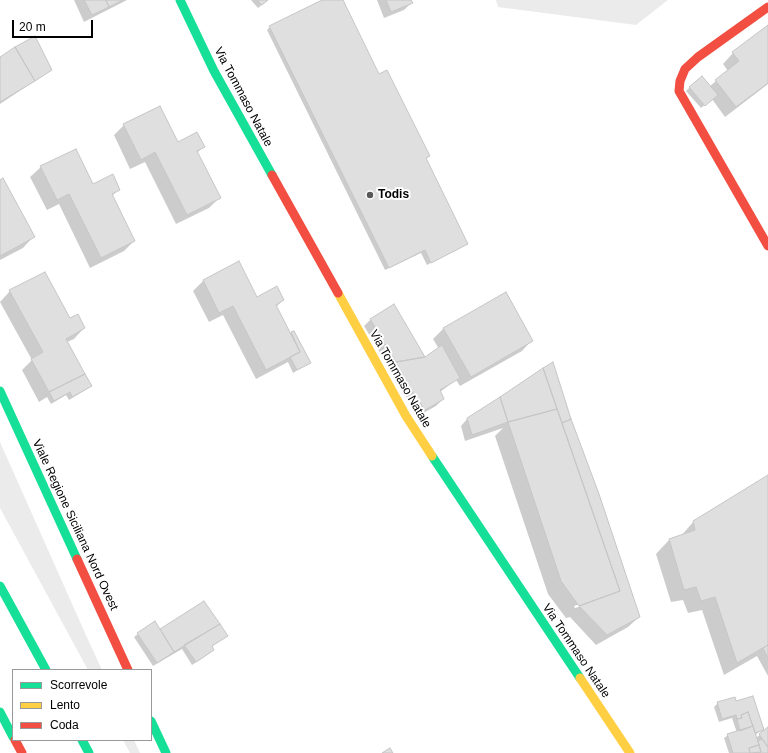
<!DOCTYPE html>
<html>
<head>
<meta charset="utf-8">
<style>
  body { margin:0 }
  #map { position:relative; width:768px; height:753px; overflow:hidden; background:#fff; font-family:Helvetica,sans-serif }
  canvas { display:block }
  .legend { position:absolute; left:12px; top:669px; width:140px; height:72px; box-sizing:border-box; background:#fff; border:1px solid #999; margin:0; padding:5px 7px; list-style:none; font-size:12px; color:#000 }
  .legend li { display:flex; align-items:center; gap:8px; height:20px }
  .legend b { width:20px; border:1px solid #999 }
  .scale { position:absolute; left:12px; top:20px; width:81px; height:18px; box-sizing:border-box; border:2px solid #000; border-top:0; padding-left:5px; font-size:12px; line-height:14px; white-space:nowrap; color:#000; -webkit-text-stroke:3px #fff; paint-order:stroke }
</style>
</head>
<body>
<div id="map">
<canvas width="768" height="753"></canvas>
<ul class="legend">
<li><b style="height:5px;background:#16e098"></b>Scorrevole</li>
<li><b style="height:5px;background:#ffcf43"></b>Lento</li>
<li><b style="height:5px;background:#f24e42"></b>Coda</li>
</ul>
<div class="scale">20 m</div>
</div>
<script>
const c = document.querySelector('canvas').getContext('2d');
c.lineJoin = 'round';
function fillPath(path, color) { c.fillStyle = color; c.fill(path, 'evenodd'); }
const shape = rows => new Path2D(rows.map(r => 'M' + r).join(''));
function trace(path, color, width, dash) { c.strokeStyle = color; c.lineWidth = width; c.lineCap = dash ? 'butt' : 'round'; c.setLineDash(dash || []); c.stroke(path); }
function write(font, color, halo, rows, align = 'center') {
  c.font = font + ' Helvetica,sans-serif'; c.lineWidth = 4; c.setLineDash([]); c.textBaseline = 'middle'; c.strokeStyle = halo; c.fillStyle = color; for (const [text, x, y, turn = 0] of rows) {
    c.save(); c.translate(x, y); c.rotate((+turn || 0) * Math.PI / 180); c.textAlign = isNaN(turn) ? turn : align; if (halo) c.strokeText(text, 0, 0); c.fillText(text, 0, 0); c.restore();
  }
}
fillPath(shape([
  [496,0,668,0,636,25,498,7],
  [0,442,85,633,102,670,88,670,0,508],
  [123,740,134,740,140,753,130,753]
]), '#ebebeb');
fillPath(shape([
  [74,0,127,0,84,22],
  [251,0,268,0,258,8],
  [325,0,341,0,379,76,429,156,425,159,467,244,427,265,421,253,385,270,267,30,270,27],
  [377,0,410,0,411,3,404,10,384,18],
  [768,26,768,84,725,117,712,99,701,108,686,91,689,88,710,86,728,71,723,64,733,53],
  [0,58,51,70,0,104],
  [124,125,177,143,203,147,197,153,219,198,209,208,176,224,145,162,130,169,114,135],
  [41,167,93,186,119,189,112,196,134,241,124,251,90,268,59,204,47,210,30,177],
  [0,181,33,237,23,248,0,260],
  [203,281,257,298,283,300,276,307,290,334,293,332,309,363,293,373,288,362,256,379,223,315,209,322,193,291],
  [10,291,70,319,84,328,74,339,67,342,91,386,87,389,69,400,66,395,51,404,47,397,39,402,22,370,32,360,0,302],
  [505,293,532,340,522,351,460,386,456,380,440,392,443,399,436,406,418,416,364,326,371,319,425,358,439,349,433,339,443,329],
  [552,364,639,617,628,627,596,645,570,617,566,618,548,594,495,436,503,428,465,441,461,426,468,418],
  [605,596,605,598,575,608,574,606],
  [768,477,768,676,757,656,724,675,702,610,688,613,683,600,671,602,656,554,669,540,681,536,694,521],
  [161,630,226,636,211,647,213,650,210,653,192,665,182,649,153,666,134,637,138,634],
  [735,702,762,730,755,735,756,738,768,728,768,753,729,753,724,738,728,735,737,733,732,718,719,722,714,707,718,703]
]), '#0003');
const building = shape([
  [84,0,106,0,109,7,92,15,84,0],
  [106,0,123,0,109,7,106,0],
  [257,0,268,0,262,5,257,0],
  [322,0,343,0,379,74,387,70,430,156,426,158,468,244,431,263,425,250,389,268,269,26,322,0],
  [386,0,411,0,413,3,391,12,386,0],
  [768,25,768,83,736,107,715,80,739,61,732,52,768,25],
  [35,36,52,70,35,81,15,47,35,36],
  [15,47,35,81,0,102,0,57,15,47],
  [702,76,718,95,705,106,689,87,702,76],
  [160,106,178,142,197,132,205,147,197,151,221,198,187,215,155,152,141,160,123,124,160,106],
  [76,149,93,184,113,174,120,190,112,194,135,241,101,258,69,194,57,200,40,166,76,149],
  [3,178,35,237,0,256,0,180,3,178],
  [239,261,257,297,277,286,284,300,276,305,300,352,266,370,233,306,219,313,203,280,239,261],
  [45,272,70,318,78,314,85,328,66,339,85,374,49,392,31,359,43,352,9,290,45,272],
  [506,292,533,341,471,377,443,328,506,292],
  [394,304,425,357,396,362,370,319,394,304],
  [294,331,311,363,297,370,290,357,300,352,291,332,294,331],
  [442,345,460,378,440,390,444,399,425,410,409,387,396,362,425,357,442,345],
  [553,362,571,419,562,423,543,368,553,362],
  [543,368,557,409,508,422,500,397,543,368],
  [85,374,92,386,72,397,70,392,54,401,49,392,85,374],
  [500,397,508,422,472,435,467,418,500,397],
  [557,409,620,591,579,606,561,581,508,422,557,409],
  [571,419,599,494,640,617,607,635,579,606,620,591,562,423,571,419],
  [768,475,768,645,737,663,715,597,701,601,696,587,684,590,669,539,695,530,693,521,768,475],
  [204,601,220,624,174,652,160,629,204,601],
  [155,621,174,652,157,663,137,633,155,621],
  [220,624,228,636,212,646,214,650,196,662,184,645,220,624],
  [768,645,768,658,763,648,768,645],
  [753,696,764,730,755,733,748,712,741,715,742,718,737,719,736,715,722,719,717,702,735,697,736,701,753,696],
  [748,712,753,726,740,731,737,719,742,718,741,715,748,712],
  [753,726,759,745,749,748,750,753,733,753,727,734,753,726],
  [768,727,768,747,759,734,768,727],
  [762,739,768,747,768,753,759,753,761,752,758,741,762,739],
  [759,745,761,752,750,753,749,748,759,745],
  [390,748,393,753,382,753,390,748]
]);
fillPath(building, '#dfdfdf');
trace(building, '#c6c6c6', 1);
trace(shape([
  [180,0,214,71,272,175],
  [0,391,77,559],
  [432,456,580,678],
  [0,586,46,670],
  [0,712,13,737],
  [151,721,166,753],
  [82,740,89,753]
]), '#16e098', 9);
trace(shape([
  [338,293,406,416,432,456],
  [580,678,630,753]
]), '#ffcf43', 9);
trace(shape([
  [768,7,698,57,685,69,680,81,679,91,768,246],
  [272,175,338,293],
  [77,559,128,670],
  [15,740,22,753]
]), '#f24e42', 9);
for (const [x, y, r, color] of [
  [370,195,4,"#595959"]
]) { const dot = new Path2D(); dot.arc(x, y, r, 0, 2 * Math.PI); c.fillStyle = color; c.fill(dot); trace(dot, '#fff', 1.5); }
write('12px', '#000', '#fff', [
  ["Via Tommaso Natale",243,97,62],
  ["Via Tommaso Natale",400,379,60],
  ["Viale Regione Siciliana Nord Ovest",75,525,65],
  ["Via Tommaso Natale",576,651,56]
]);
write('bold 12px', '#000', '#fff', [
  ["Todis",378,195]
], 'left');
</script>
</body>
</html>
